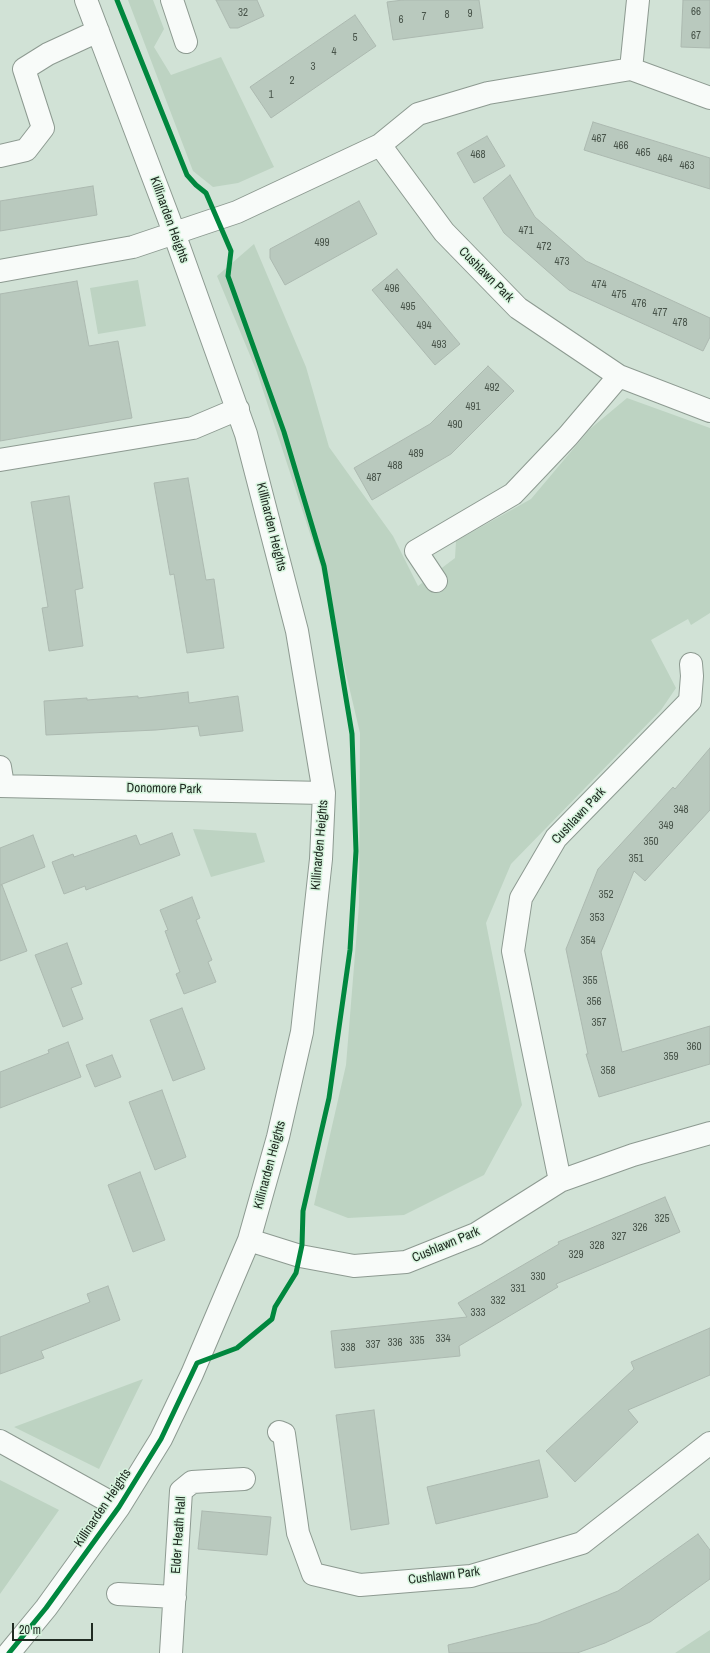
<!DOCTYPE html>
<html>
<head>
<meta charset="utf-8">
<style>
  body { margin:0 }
  #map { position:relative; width:710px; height:1653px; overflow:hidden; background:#d1e2d6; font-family:"Archivo Narrow",sans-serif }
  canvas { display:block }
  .scale { position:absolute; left:12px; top:1623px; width:81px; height:18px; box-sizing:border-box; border:2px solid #202b22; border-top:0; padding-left:5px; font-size:12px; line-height:14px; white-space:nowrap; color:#202b22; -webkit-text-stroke:3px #d8f5df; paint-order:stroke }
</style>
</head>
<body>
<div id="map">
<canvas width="710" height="1653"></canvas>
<div class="scale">20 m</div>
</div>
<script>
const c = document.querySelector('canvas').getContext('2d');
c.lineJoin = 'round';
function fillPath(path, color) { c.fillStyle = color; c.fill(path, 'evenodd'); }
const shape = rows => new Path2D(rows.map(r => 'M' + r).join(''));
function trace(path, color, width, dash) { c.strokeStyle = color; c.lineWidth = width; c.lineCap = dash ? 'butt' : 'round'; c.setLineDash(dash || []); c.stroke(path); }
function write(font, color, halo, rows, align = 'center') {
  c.font = font + ' "Archivo Narrow",sans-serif'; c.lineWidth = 3; c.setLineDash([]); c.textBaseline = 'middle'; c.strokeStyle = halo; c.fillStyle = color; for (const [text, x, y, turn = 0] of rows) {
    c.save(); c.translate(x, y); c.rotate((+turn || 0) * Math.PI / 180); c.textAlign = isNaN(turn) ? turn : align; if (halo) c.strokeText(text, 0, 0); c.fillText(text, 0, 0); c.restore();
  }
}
fillPath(shape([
  [128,0,153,0,164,29,154,47,171,75,221,57,274,167,238,183,213,187,193,171],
  [254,244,306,367,329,447,393,536,418,586,455,558,456,541,531,499,590,429,627,398,710,428,710,613,691,625,688,619,651,640,676,688,661,710,511,864,486,923,522,1105,484,1175,404,1215,348,1218,314,1205,346,1065,359,905,360,733,320,564,257,372,217,276],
  [138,280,146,326,98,334,90,288],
  [193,829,256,833,265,862,211,877],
  [143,1379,99,1469,14,1427],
  [0,1480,59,1510,0,1594],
  [710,1630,710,1653,675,1653]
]), '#bdd3c2');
const building = shape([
  [216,0,257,0,264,16,238,28,230,28,216,0],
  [403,0,479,0,483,28,393,40,387,2,403,0],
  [683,0,710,0,710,48,681,47,683,0],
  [355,15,376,46,271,118,250,87,355,15],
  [593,122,710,158,710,189,584,150,593,122],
  [487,136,505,166,474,183,457,153,487,136],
  [510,175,535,217,586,261,710,318,710,337,703,351,569,290,504,233,483,198,510,175],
  [93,186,97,215,0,231,0,201,93,186],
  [359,201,377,234,285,285,270,258,270,249,359,201],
  [397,269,460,344,435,365,372,290,397,269],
  [77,281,89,346,118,341,132,418,0,441,0,294,77,281],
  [488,366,514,391,451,454,372,500,354,468,430,424,488,366],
  [188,478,206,580,214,579,224,648,187,653,174,574,170,575,154,483,188,478],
  [69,496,83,588,75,590,83,646,49,651,42,608,48,607,31,502,69,496],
  [188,692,189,703,238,696,243,731,200,736,198,726,156,730,46,735,44,701,87,698,87,700,138,696,138,698,188,692],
  [710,748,710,810,645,881,634,871,601,952,622,1052,710,1026,710,1064,599,1097,586,1054,588,1054,566,949,598,869,673,787,675,789,710,748],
  [172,833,180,855,86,890,85,886,64,894,52,862,73,854,74,857,136,835,140,845,172,833],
  [33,835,45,867,0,885,0,848,33,835],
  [2,885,27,951,0,961,0,886,2,885],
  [192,897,200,918,196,920,212,960,208,962,216,982,184,994,176,974,180,972,165,931,168,930,160,910,192,897],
  [67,943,82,984,71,988,83,1019,63,1027,35,955,67,943],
  [182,1008,205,1069,173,1081,150,1020,182,1008],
  [68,1042,81,1077,0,1108,0,1072,49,1053,48,1050,68,1042],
  [112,1055,121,1077,95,1087,86,1065,112,1055],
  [162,1090,186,1157,155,1170,129,1102,162,1090],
  [140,1172,165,1240,133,1252,108,1185,140,1172],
  [665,1197,680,1232,556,1284,558,1287,459,1346,460,1356,335,1368,331,1331,467,1317,458,1303,559,1244,558,1242,665,1197],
  [108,1286,120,1320,41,1351,44,1358,0,1374,0,1337,90,1302,87,1294,108,1286],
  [710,1328,710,1375,628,1410,638,1422,575,1482,546,1451,634,1369,631,1362,710,1328],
  [374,1410,389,1524,351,1530,336,1415,374,1410],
  [539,1460,548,1497,436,1524,427,1487,539,1460],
  [202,1511,271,1517,267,1555,198,1549,202,1511],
  [698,1534,710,1550,710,1579,650,1622,605,1643,577,1653,449,1653,448,1645,538,1623,618,1591,698,1534]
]);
fillPath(building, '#b9c9be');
trace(building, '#acb9b0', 1);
const minor = shape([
  [172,0,186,42],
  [631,69,638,0],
  [380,145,444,232,518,308,619,376,710,411],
  [0,156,26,150,43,128,24,69,48,54,98,31],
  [0,271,133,247,237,212,380,145,418,114,488,93,631,69,710,98],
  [0,460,193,428,238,409],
  [436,581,416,551,513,494,568,436,619,376],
  [0,767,3,785],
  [0,786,324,793],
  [560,1181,513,951,521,898,556,838,690,701,692,676,691,664],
  [249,1240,300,1256,354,1266,406,1262,476,1234,560,1181,633,1155,710,1133],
  [279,1432,284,1434,298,1533,313,1574,360,1585,471,1576,582,1543,710,1443],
  [0,1441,119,1507],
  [118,1594,175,1597],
  [9,1653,46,1608,119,1507,161,1439,192,1374,249,1240,278,1137,302,1032,321,859,324,793,297,631,246,434,169,219,86,0],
  [171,1653,181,1491,192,1482,244,1479]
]);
trace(minor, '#8d9a91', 24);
trace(minor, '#f8fbf9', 22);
trace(shape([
  [9,1653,46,1608,119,1507,161,1439,197,1363,237,1348,272,1319,275,1307,296,1273,302,1245,303,1211,329,1098,350,950,356,851,352,734,324,566,284,432,228,276,231,251,206,193,196,185,187,175,117,0]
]), '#00873e', 5);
write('11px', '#48544a', null, [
  ["66",696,12],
  ["32",243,13],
  ["9",470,14],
  ["8",447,15],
  ["7",424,17],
  ["6",401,20],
  ["67",696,36],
  ["5",355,38],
  ["4",334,52],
  ["3",313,67],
  ["2",292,81],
  ["1",271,95],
  ["467",599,139],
  ["466",621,146],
  ["465",643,153],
  ["468",478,155],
  ["464",665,159],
  ["463",687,166],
  ["471",526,231],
  ["499",322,243],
  ["472",544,247],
  ["473",562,262],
  ["474",599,285],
  ["496",392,289],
  ["475",619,295],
  ["476",639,304],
  ["495",408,307],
  ["477",660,313],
  ["478",680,323],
  ["494",424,326],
  ["493",439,345],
  ["492",492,388],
  ["491",473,407],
  ["490",455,425],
  ["489",416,454],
  ["488",395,466],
  ["487",374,478],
  ["348",681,810],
  ["349",666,826],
  ["350",651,842],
  ["351",636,859],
  ["352",606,895],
  ["353",597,918],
  ["354",588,941],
  ["355",590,981],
  ["356",594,1002],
  ["357",599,1023],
  ["360",694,1047],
  ["359",671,1057],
  ["358",608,1071],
  ["325",662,1219],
  ["326",640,1228],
  ["327",619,1237],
  ["328",597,1246],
  ["329",576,1255],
  ["330",538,1277],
  ["331",518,1289],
  ["332",498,1301],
  ["333",478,1313],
  ["334",443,1339],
  ["335",417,1341],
  ["336",395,1343],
  ["337",373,1345],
  ["338",348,1348]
]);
write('13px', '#202b22', '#d8f5df', [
  ["Killinarden Heights",169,220,70],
  ["Cushlawn Park",486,275,45],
  ["Killinarden Heights",271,527,76],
  ["Donomore Park",164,789,1],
  ["Cushlawn Park",579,816,-47],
  ["Killinarden Heights",320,845,-85],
  ["Killinarden Heights",270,1165,-75],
  ["Cushlawn Park",446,1245,-23],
  ["Killinarden Heights",103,1508,-56],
  ["Elder Heath Hall",179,1535,-86],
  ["Cushlawn Park",444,1576,-7]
]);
</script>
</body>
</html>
